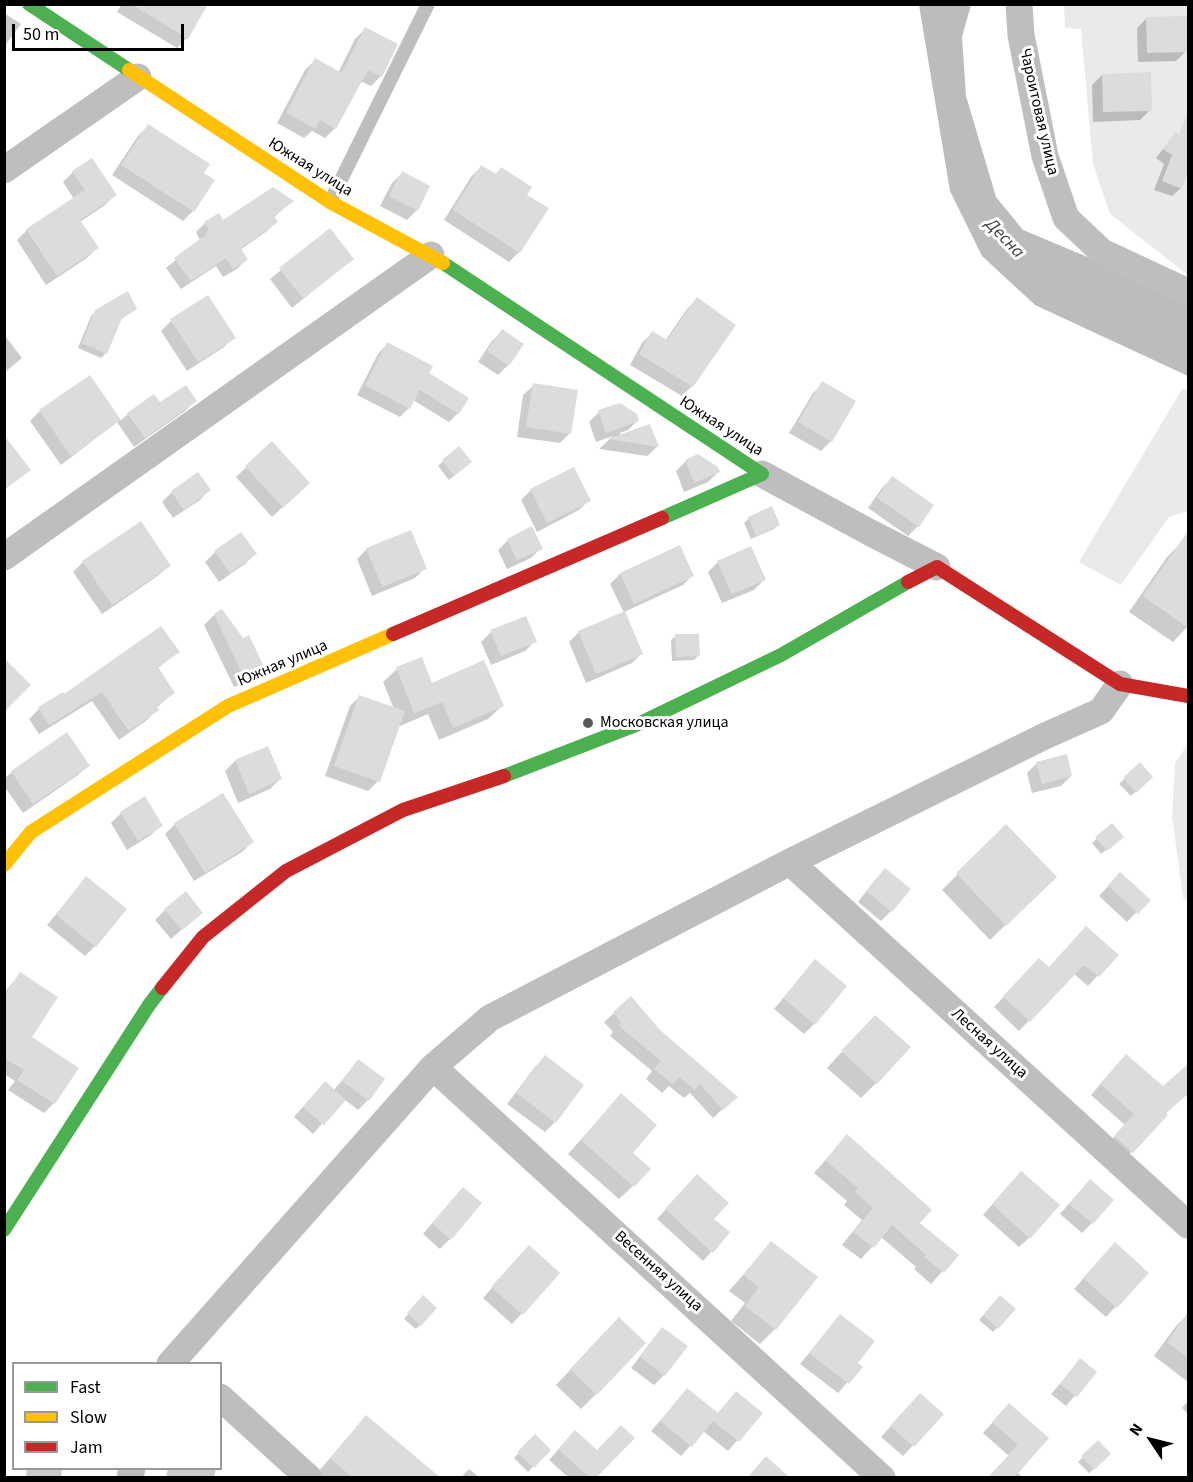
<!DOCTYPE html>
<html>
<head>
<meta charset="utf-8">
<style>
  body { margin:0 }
  #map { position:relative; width:1193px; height:1482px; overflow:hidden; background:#fff; font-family:"Source Sans 3",sans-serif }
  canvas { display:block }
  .frame { position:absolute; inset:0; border:6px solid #000; pointer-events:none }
  .legend { position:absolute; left:12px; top:1362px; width:210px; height:108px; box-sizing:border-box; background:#fff; border:2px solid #999; margin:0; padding:8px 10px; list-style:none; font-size:18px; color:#000 }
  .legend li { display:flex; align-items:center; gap:12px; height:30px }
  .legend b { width:30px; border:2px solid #999 }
  .north { position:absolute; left:1121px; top:1410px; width:60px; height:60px; -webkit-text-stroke:4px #fff; paint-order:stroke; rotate:305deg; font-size:16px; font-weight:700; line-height:24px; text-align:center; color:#000 }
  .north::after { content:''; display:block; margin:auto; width:21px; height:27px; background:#000; clip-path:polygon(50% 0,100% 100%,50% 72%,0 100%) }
  .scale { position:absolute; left:12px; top:24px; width:172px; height:27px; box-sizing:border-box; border:3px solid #000; border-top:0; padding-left:8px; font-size:18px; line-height:21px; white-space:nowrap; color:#000; -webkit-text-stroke:4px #fff; paint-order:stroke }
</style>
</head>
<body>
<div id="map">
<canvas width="1193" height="1482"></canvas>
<div class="frame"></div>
<ul class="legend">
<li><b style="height:8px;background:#4caf50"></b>Fast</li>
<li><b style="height:8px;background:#ffc107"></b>Slow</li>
<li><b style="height:8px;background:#c62828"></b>Jam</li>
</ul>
<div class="north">N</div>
<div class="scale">50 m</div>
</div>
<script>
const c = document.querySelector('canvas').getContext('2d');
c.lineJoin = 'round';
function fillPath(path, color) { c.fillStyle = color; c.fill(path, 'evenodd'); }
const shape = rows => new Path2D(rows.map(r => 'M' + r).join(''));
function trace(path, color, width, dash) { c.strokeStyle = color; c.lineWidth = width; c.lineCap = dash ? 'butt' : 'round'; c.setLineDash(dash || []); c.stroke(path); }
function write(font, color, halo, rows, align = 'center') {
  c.font = font + ' "Source Sans 3",sans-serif'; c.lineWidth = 6; c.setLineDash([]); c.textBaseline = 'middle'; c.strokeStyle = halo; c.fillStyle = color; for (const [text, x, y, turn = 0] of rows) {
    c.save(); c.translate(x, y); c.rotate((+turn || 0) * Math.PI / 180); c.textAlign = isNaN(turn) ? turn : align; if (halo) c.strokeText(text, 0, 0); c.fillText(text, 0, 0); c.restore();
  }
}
fillPath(shape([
  [1064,5,1188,5,1188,275,1110,214,1093,164,1081,29,1065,28],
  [1182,389,1188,390,1188,511,1169,517,1121,585,1079,562],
  [1188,744,1188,902,1183,897,1172,816,1175,763]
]), '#eaeaea');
fillPath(shape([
  [919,5,971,5,962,37,966,96,996,197,1023,230,1188,299,1188,376,1035,305,982,256,950,191]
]), '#bcbcbc');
fillPath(shape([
  [122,4,206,4,187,38,177,48,117,12],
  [4,13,21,24,4,47],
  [1147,18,1186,51,1176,61,1138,62,1137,28],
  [365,29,381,76,371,86,360,81,335,128,325,138,312,131,304,138,277,123,305,70,315,60,338,73,355,39],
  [1102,75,1150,110,1140,120,1093,122,1092,85],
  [148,126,202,174,193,211,183,221,112,175,138,136],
  [1175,134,1188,143,1188,166,1181,188,1172,196,1154,190,1164,164,1156,158],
  [481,167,495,175,501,169,525,195,519,252,509,262,444,220,471,177],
  [73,172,115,195,105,205,80,222,97,248,87,258,46,285,17,240,27,230,74,199,63,182],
  [402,173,417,210,407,220,380,206,392,183],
  [292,201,273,218,276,222,267,231,240,250,246,260,237,269,223,277,216,266,181,289,166,268,200,240,196,232,205,223,223,222],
  [330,230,352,259,292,308,270,279],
  [697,299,692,386,682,396,630,365,642,343,652,333,665,341,687,309],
  [136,309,120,320,106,353,101,358,78,348,91,316,96,311],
  [171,321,234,337,224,347,187,371,161,331],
  [502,331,508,365,498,375,478,362,492,341],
  [6,337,22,358,4,373,4,338],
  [387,344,427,373,458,413,449,422,413,400,409,408,400,417,357,395,378,354],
  [89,377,120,421,128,414,160,404,195,401,185,411,134,447,117,422,61,465,30,421,40,411],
  [823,383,854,402,831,441,821,451,789,433,813,393],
  [534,385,570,433,560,443,517,437,523,395],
  [620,404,638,420,628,430,620,433,621,436,657,447,647,456,599,449,613,436,596,442,589,422,599,412],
  [272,443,298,493,272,517,236,477],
  [459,448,466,466,449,480,438,466],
  [686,461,718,472,708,482,684,492,676,471],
  [892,478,918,526,908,536,868,508,882,488],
  [209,490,200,500,173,518,162,502,172,492],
  [531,490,589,500,579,510,537,532,521,500],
  [749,518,778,525,774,529,751,539,744,523],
  [531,528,541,548,531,558,507,569,498,550,508,540],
  [1182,542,1188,547,1188,626,1173,642,1129,612,1167,557],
  [679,547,693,575,683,585,624,612,642,653,632,663,586,683,569,642,579,632,624,613,610,584,620,574],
  [367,549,425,568,415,578,372,596,357,559],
  [215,552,255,554,245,564,219,582,205,562],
  [83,562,169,565,159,575,102,614,73,572],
  [718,562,764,580,754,590,722,603,708,572],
  [214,615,264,669,254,679,234,687,204,625],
  [491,632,535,641,525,651,491,665,481,642],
  [676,636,698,656,694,660,672,661,671,640],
  [178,652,157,669,173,693,156,708,157,710,147,720,119,740,92,701,39,734,29,719,39,709,62,694,63,696],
  [397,669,431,685,502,706,488,719,439,740,428,714,400,726,399,724,378,781,368,791,325,776,350,706,360,696,394,709,383,682],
  [66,734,88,765,78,775,23,813,4,786,4,779,12,772],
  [267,748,280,779,270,789,238,803,225,771,235,761],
  [1037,763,1071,776,1061,786,1032,793,1027,773],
  [1140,764,1151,777,1131,796,1119,784],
  [121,813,161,825,151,835,127,850,111,823],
  [175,824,252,842,242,852,194,881,165,834],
  [1112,825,1117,841,1101,854,1092,843],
  [1006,826,1055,877,990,940,942,890],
  [86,878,95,946,85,956,47,925],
  [875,880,891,911,881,921,858,902],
  [1110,884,1148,900,1127,922,1099,896],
  [165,910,201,913,171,939,155,920],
  [1117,955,1088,986,1074,974,1019,1031,994,1007,1039,960,1049,969],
  [815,961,814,1024,804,1034,774,1009],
  [20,974,30,1038,77,1069,54,1103,44,1113,8,1090,15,1081,4,1074,4,993],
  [631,998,726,1106,713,1118,690,1093,684,1098,669,1086,662,1093,646,1079,652,1071,610,1036,613,1032,604,1022],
  [860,1032,876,1083,861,1098,827,1068],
  [545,1057,555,1122,545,1132,507,1104,535,1067],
  [358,1061,368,1100,358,1110,344,1099,313,1134,294,1117,315,1093,333,1091],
  [1116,1066,1163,1088,1188,1066,1188,1093,1165,1114,1166,1115,1122,1162,1105,1147,1125,1125,1091,1095],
  [608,1109,631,1153,633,1186,619,1199,568,1154],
  [847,1136,918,1223,957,1255,931,1284,914,1269,916,1267,881,1237,861,1259,842,1245,862,1220,844,1205,847,1201,814,1173],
  [1011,1183,1029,1238,1019,1247,983,1215],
  [688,1185,712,1219,728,1233,703,1261,657,1219],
  [1080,1191,1092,1223,1082,1233,1060,1214],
  [453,1199,450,1239,440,1249,423,1234],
  [771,1243,775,1329,760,1344,731,1321,745,1303,729,1291],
  [1105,1254,1147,1273,1106,1317,1074,1289],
  [519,1257,558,1274,512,1324,483,1298],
  [1000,1297,1014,1309,993,1332,979,1320],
  [419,1302,420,1325,416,1329,404,1319],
  [1188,1314,1188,1382,1154,1356,1176,1326],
  [840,1316,856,1363,861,1367,838,1393,800,1364],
  [663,1329,664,1375,654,1385,631,1368,653,1339],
  [603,1335,596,1394,581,1409,556,1385],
  [1080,1360,1095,1372,1066,1406,1051,1394],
  [687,1390,717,1414,736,1393,761,1413,728,1451,703,1431,681,1456,651,1431],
  [1188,1401,1188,1414,1182,1408],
  [910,1405,942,1414,903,1456,881,1437],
  [999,1415,1047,1438,1017,1472,1023,1478,988,1478,1009,1456,983,1433],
  [366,1417,438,1478,324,1478,318,1472],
  [535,1436,549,1450,528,1472,514,1458],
  [565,1442,594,1478,569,1478,549,1460],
  [1098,1442,1109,1454,1089,1473,1078,1462],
  [27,1468,62,1468,61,1478,26,1478],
  [168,1468,216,1468,214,1478,166,1478],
  [469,1469,480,1478,460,1478]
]), '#0003');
fillPath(shape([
  [131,4,208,4,188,39],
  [1187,16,1188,52,1147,53,1146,17],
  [365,27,398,44,382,77,368,70,336,129,320,120,316,129,286,113,315,58,342,73],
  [1151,72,1152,111,1103,112,1102,74],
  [1187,115,1188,115,1188,170,1182,189,1162,181,1172,155,1163,149,1175,132,1179,134],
  [148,124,210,164,204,173,215,180,194,212,121,165],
  [92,158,117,195,80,220,99,248,57,276,26,229,85,190,72,171],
  [481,165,496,174,501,167,532,187,527,195,549,208,520,253,453,210],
  [402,171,430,186,418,211,389,196],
  [273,187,294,201,274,216,278,222,241,248,248,260,233,269,226,258,191,281,174,258,207,234,206,232,209,230,204,222,219,213,223,220],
  [330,228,354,259,303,299,279,268],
  [128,291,137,309,122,318,107,354,82,343,95,310],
  [208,295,236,338,198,362,170,319],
  [697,297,736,325,693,387,639,354,652,331,667,340],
  [502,329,524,344,509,366,487,351],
  [387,342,433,366,429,373,469,398,459,414,420,390,410,409,365,385],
  [90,375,121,420,71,456,39,410],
  [822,381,856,401,832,442,798,422],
  [533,383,578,390,571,434,526,427],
  [186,385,197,401,145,438,127,413,154,394,160,402],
  [620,403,637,414,639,421,606,433,598,410],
  [650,424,659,447,607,439],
  [4,435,31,470,4,490],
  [272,441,310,483,283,508,245,466],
  [459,446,472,462,454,476,442,460],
  [698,454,718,467,720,472,694,483,685,460],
  [574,467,591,501,547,523,530,489],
  [198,472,211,490,184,510,171,491],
  [892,476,934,505,919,527,877,498],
  [772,506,780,525,756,536,748,517],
  [141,521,171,566,112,605,82,561],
  [532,526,543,549,517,560,507,539],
  [411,530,427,569,382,587,366,548],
  [1188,531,1188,628,1143,596],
  [241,532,257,554,230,573,214,551],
  [680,545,694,576,634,604,620,573],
  [751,546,766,580,732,594,717,561],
  [222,609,243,638,249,635,265,669,244,678,214,614],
  [625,611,643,654,596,674,578,631],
  [526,616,537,642,501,656,490,630],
  [161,626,180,652,158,667,175,693,156,706,159,710,129,731,102,692,49,725,38,707,63,692,64,694],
  [675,634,699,634,700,656,676,657],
  [422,657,432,683,484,660,504,706,453,728,442,702,414,713,396,667],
  [4,658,31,685,4,712],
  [359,695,405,711,380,782,334,766],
  [67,732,90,766,33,804,11,771],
  [268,746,282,779,249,794,235,760],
  [1067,754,1072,776,1042,784,1036,762],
  [1140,762,1153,777,1136,793,1123,778],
  [223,793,254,842,205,873,174,823],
  [145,796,163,826,138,841,120,812],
  [1112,823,1124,837,1107,851,1095,837],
  [1006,824,1057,877,1006,926,956,873],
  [885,868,911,889,892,912,866,891],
  [1120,872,1151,900,1138,914,1108,885],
  [86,876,127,909,96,947,56,915],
  [186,891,203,913,182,930,164,909],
  [1086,926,1119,955,1099,977,1084,965,1030,1022,1003,996,1039,958,1049,967],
  [815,959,847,986,815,1025,783,998],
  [20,972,58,997,32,1037,79,1068,55,1104,17,1080,24,1070,4,1058,4,996],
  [631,996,660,1030,738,1097,723,1110,700,1084,695,1090,679,1077,673,1084,654,1069,661,1061,619,1026,621,1022,613,1012],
  [875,1015,911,1047,877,1084,841,1051],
  [1126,1054,1163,1086,1188,1064,1188,1094,1166,1113,1168,1115,1133,1153,1114,1136,1134,1114,1100,1084],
  [545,1055,584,1085,556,1123,516,1093],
  [358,1059,385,1079,369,1101,342,1081],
  [325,1081,346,1100,324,1125,303,1107],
  [621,1093,657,1125,633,1153,651,1169,634,1187,581,1140],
  [847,1134,932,1210,920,1223,959,1255,944,1273,924,1257,926,1255,892,1225,874,1248,853,1232,873,1208,855,1192,858,1188,825,1160],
  [1021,1171,1060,1205,1030,1239,992,1204],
  [697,1174,729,1203,714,1219,730,1232,713,1253,665,1209],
  [1090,1179,1114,1200,1093,1224,1069,1204],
  [463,1187,482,1203,451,1240,432,1223],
  [771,1241,818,1277,776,1330,745,1306,759,1287,743,1275],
  [1115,1242,1149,1273,1117,1308,1083,1278],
  [529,1245,560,1273,523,1315,491,1287],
  [423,1295,437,1308,421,1326,407,1313],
  [1000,1295,1016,1309,998,1329,983,1315],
  [1188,1312,1188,1358,1167,1342],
  [840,1314,875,1341,858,1363,863,1367,849,1384,809,1353],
  [619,1317,646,1343,597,1395,570,1369],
  [662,1327,688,1346,665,1376,640,1357],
  [1080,1358,1097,1372,1077,1397,1060,1384],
  [687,1388,718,1413,736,1391,763,1413,739,1442,713,1421,692,1447,660,1421],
  [920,1393,944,1414,914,1447,890,1426],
  [1009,1403,1049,1438,1014,1478,987,1478,1018,1445,992,1422],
  [366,1415,441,1478,353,1478,330,1458],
  [621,1425,635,1438,596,1478,590,1478,558,1449,575,1430,597,1450],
  [535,1434,551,1450,534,1468,517,1452],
  [1098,1440,1111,1454,1094,1470,1081,1456],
  [766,1456,790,1478,747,1478]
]), '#dcdcdc');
trace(shape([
  [330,202,428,4]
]), '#bebebe', 14);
trace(shape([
  [1019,4,1021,35,1045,156,1066,218,1102,252,1188,292],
  [4,170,138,77],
  [762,474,869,532,937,567],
  [4,557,431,255],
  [790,862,1188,1225],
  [433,1067,882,1478],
  [170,1364,433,1067,490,1018,790,862,1045,736,1101,711,1120,684],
  [220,1397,309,1478],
  [130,1478,132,1468]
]), '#bebebe', 27);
trace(shape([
  [29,4,129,70],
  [443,263,762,474,662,518],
  [504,776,636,725,781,655,908,582],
  [4,1230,149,1005,162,988]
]), '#4caf50', 14);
trace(shape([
  [129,70,330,202,443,263],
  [4,865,31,832,228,706,393,634]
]), '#ffc107', 14);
trace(shape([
  [908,582,937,567,1120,684,1188,696],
  [393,634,662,518],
  [162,988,203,937,286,871,403,810,504,776]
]), '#c62828', 14);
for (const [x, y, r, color] of [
  [588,723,6,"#595959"]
]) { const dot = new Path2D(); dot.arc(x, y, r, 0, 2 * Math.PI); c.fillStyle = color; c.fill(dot); trace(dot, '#fff', 2); }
write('16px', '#000', '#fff', [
  ["Чароитовая улица",1038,112,77],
  ["Южная улица",310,168,32],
  ["Южная улица",721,427,33],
  ["Южная улица",283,664,-23],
  ["Лесная улица",989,1044,42],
  ["Весенняя улица",658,1272,42]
]);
write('16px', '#000', '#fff', [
  ["Московская улица",600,723]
], 'left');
write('italic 18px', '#404040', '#fff', [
  ["Десна",1004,239,46]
]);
</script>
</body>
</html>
